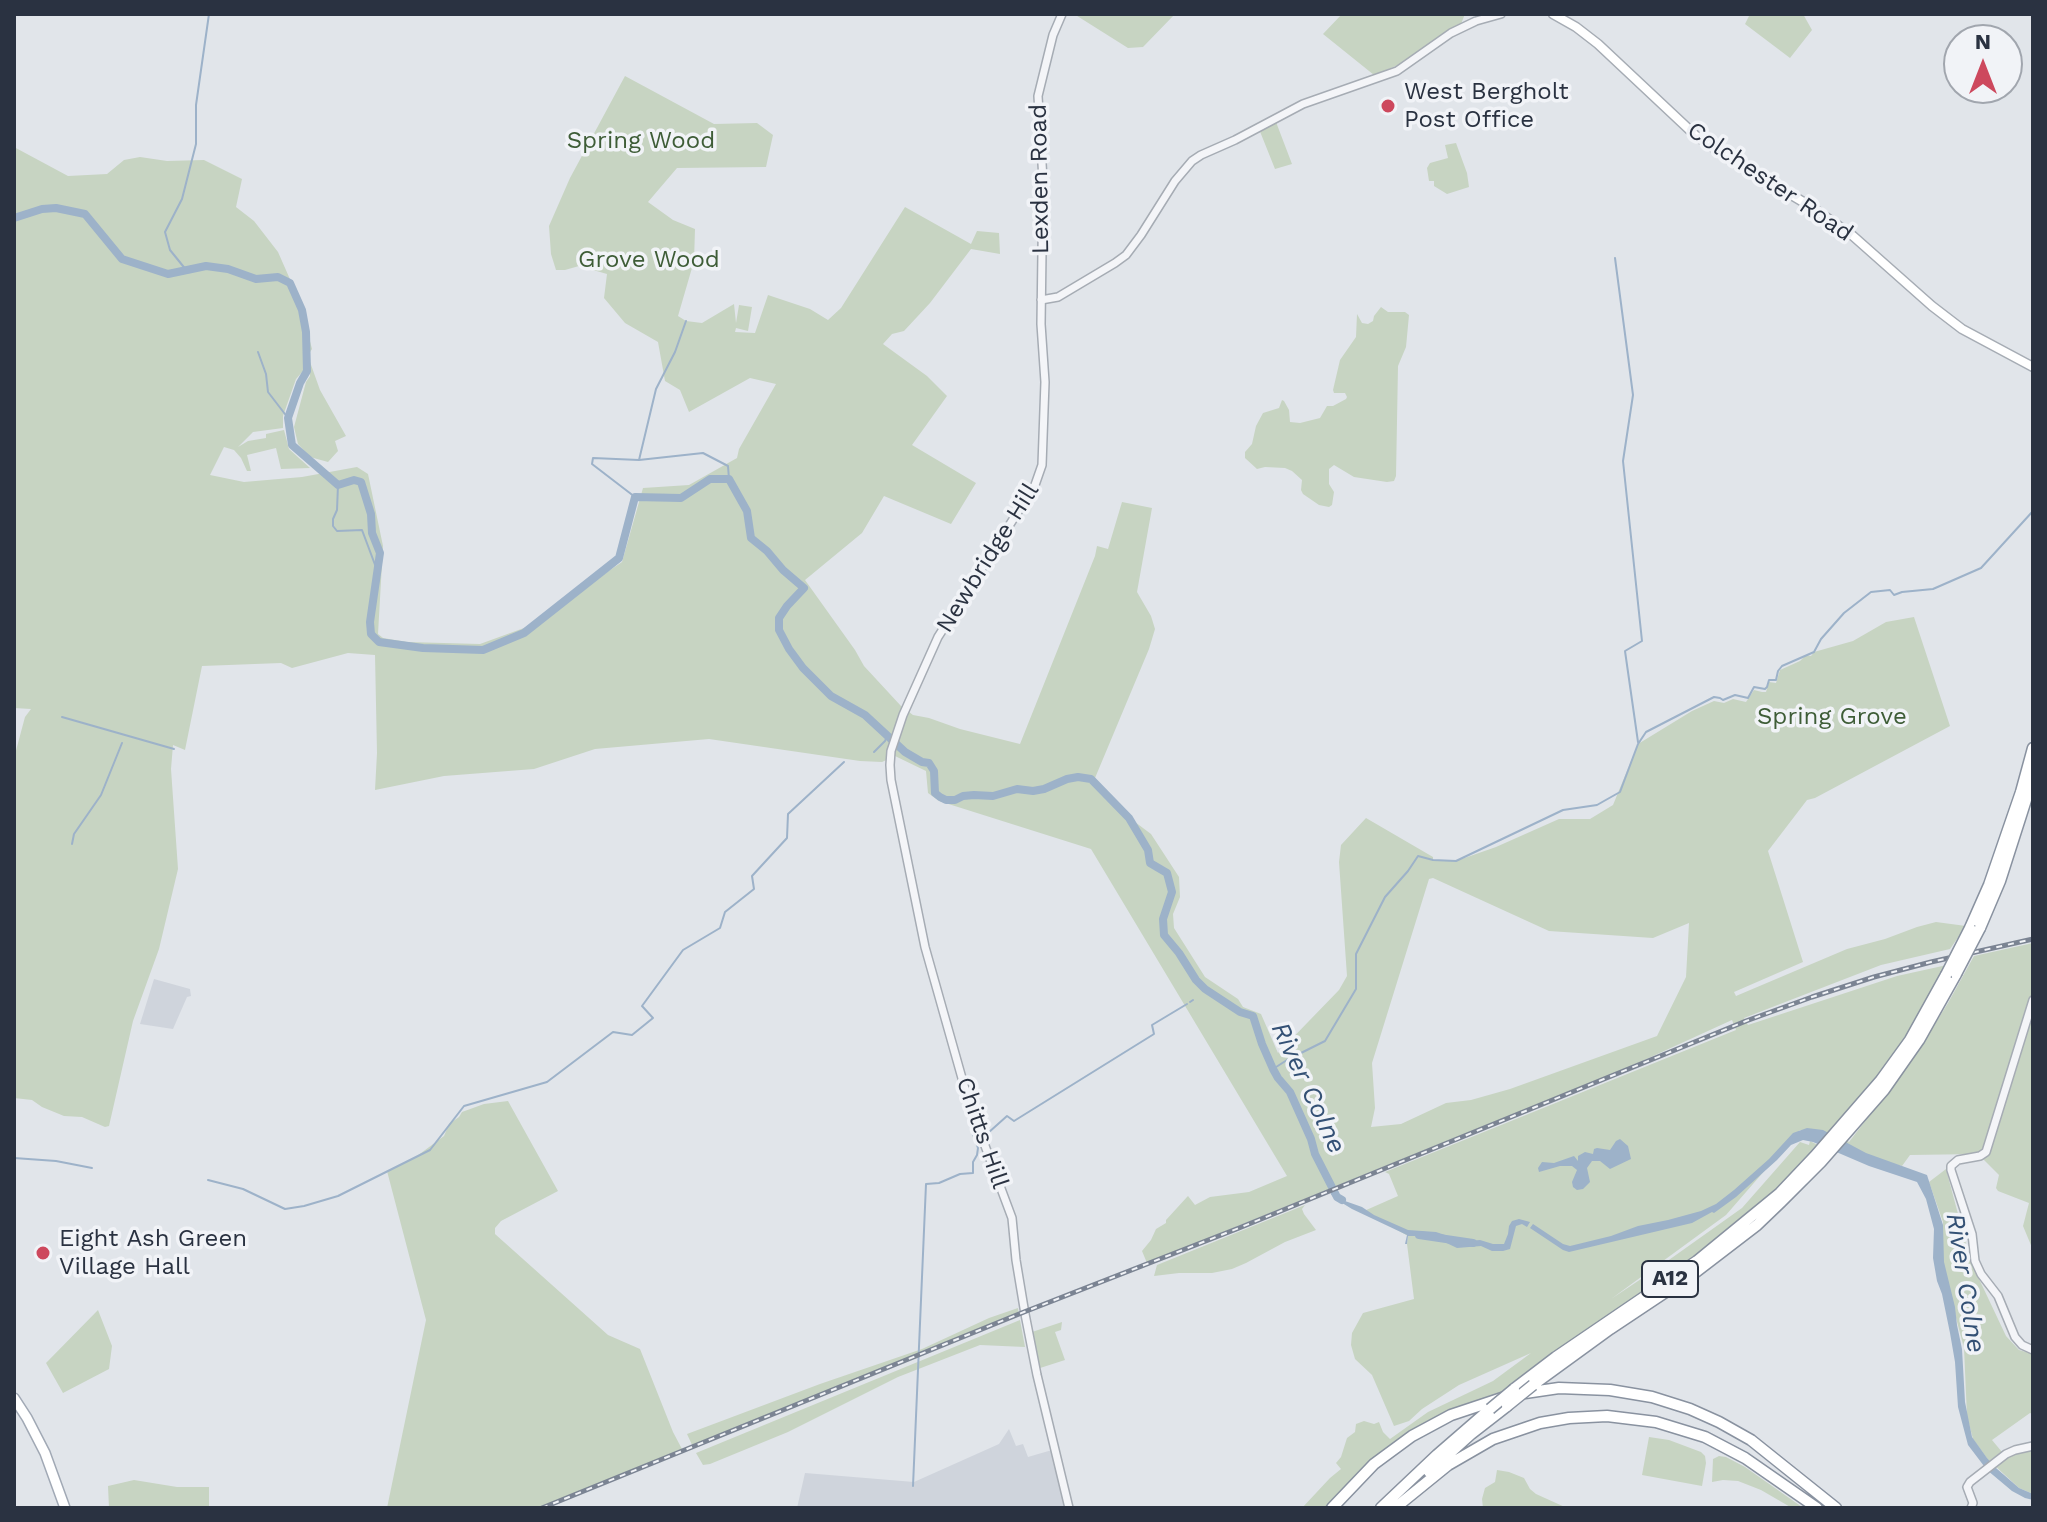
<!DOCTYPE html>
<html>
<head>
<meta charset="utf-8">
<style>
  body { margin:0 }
  #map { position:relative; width:2047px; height:1522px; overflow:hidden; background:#e1e5ea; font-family:"Work Sans",sans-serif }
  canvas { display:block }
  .frame { position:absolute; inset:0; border:16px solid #2a3241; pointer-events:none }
  .north { position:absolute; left:1943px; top:24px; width:80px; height:80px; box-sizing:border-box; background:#f1f3f7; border:2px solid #a1a6ae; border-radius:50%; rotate:0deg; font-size:22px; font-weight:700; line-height:32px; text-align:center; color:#2a3241 }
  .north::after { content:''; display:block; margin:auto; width:28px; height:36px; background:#cd485d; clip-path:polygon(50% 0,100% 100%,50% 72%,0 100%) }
</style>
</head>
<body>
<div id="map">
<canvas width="2047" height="1522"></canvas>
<div class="frame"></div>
<div class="north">N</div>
</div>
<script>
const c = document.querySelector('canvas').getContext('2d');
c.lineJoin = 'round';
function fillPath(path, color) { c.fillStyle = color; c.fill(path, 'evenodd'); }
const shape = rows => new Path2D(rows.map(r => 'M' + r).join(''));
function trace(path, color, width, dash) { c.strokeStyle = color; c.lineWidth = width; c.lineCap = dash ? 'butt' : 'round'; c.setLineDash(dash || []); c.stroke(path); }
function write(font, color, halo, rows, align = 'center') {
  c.font = font + ' "Work Sans",sans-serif'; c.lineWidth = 7; c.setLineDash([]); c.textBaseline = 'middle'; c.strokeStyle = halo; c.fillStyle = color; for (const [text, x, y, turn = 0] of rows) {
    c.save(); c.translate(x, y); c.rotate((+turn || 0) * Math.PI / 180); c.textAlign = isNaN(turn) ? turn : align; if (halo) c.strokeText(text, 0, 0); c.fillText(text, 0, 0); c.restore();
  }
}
fillPath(shape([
  [154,979,190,989,191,996,187,997,173,1029,140,1024],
  [1009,1429,1016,1446,1023,1444,1028,1457,1052,1450,1066,1508,797,1508,805,1473,914,1482,999,1444]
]), '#cfd4dc');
fillPath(shape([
  [1074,14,1175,14,1143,47,1128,48],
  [1342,14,1465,14,1461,24,1398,65,1374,75,1323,34],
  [1750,14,1803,14,1812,30,1790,58,1745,24],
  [625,76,714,124,757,123,773,135,766,167,677,168,648,202,673,220,695,229,694,261,678,316,686,321,702,323,734,304,736,323,739,305,752,307,748,331,736,328,735,332,755,333,768,295,810,309,828,320,841,308,905,207,971,244,977,231,999,233,1000,254,971,249,930,303,904,331,892,334,883,344,927,376,947,396,912,445,976,483,951,524,884,496,862,533,805,580,855,650,864,666,901,706,913,715,929,718,960,729,1020,744,1095,556,1097,546,1108,549,1122,502,1152,508,1137,592,1151,616,1155,629,1149,649,1095,778,1135,822,1151,834,1179,877,1180,897,1173,914,1174,928,1205,977,1238,999,1243,1007,1261,1014,1278,1053,1339,990,1347,976,1339,862,1341,845,1366,818,1433,857,1433,860,1445,861,1456,861,1496,847,1559,819,1590,819,1613,805,1638,744,1692,711,1714,701,1724,703,1733,699,1746,702,1754,690,1762,692,1766,692,1769,682,1776,683,1780,670,1800,661,1806,655,1811,656,1814,652,1853,641,1886,622,1914,617,1950,726,1815,798,1807,800,1768,851,1803,962,1734,992,1736,996,1847,949,1885,939,1917,927,1936,922,1966,926,1950,949,1881,965,1744,1018,1748,1025,1897,976,1947,965,1913,1026,1873,1082,1835,1130,1849,1142,1913,1059,1948,1003,1974,956,2033,943,2033,1250,2023,1226,2029,1203,1998,1191,1996,1188,1999,1175,1978,1154,1910,1155,1902,1166,1859,1156,1800,1130,1726,1215,1611,1299,1659,1267,1742,1208,1800,1142,1809,1145,1810,1141,1820,1146,1753,1213,1684,1267,1500,1396,1421,1430,1331,1508,1302,1508,1330,1478,1341,1469,1336,1463,1341,1457,1347,1438,1355,1432,1356,1424,1364,1421,1374,1424,1379,1422,1383,1432,1390,1439,1428,1412,1493,1381,1531,1353,1459,1385,1422,1409,1409,1421,1394,1426,1372,1375,1355,1359,1351,1345,1352,1333,1363,1313,1414,1299,1407,1244,1408,1236,1364,1211,1398,1196,1389,1174,1385,1172,1736,1030,1732,1020,1629,1067,1147,1263,1142,1251,1151,1240,1156,1229,1166,1223,1166,1220,1187,1197,1188,1196,1195,1205,1210,1197,1249,1192,1287,1176,1091,849,939,801,928,793,926,771,895,756,882,762,860,761,709,739,595,749,534,769,444,776,375,790,377,753,375,655,348,653,292,668,281,663,202,666,185,750,173,745,171,769,178,869,159,949,133,1021,109,1126,105,1127,82,1117,64,1116,42,1107,32,1100,14,1098,14,758,25,717,31,709,14,708,14,147,68,176,107,174,124,160,140,157,167,161,204,160,242,179,236,207,254,221,278,252,300,302,312,349,306,358,303,371,296,379,283,416,283,428,253,432,238,447,248,441,266,438,266,434,284,430,289,449,310,468,281,469,276,448,247,455,251,471,247,471,241,458,234,450,224,447,210,475,244,482,302,477,357,467,368,474,383,546,378,634,383,638,407,642,480,644,524,628,622,562,643,488,689,485,737,458,739,449,776,384,750,378,689,412,680,390,665,381,658,342,625,323,604,298,607,274,579,266,565,270,556,270,551,254,549,226,570,178],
  [1433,878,1549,931,1653,938,1689,923,1686,977,1657,1036,1510,1089,1471,1100,1446,1103,1401,1124,1371,1127,1375,1108,1372,1063,1429,879],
  [1276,122,1292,164,1275,169,1259,129],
  [1456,143,1467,173,1469,187,1447,194,1434,186,1434,181,1429,181,1427,168,1430,163,1448,158,1445,145],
  [1381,307,1388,312,1405,312,1409,315,1406,347,1398,366,1396,476,1394,481,1387,482,1354,477,1334,465,1329,469,1329,484,1334,492,1332,505,1329,507,1319,505,1303,494,1301,490,1302,480,1292,471,1285,468,1265,467,1257,469,1245,458,1245,452,1252,444,1256,426,1263,413,1279,408,1282,400,1284,401,1289,410,1290,422,1300,423,1320,418,1327,406,1333,406,1346,399,1347,397,1345,393,1334,393,1333,390,1340,360,1356,337,1357,314,1362,323,1368,324,1373,321,1374,316],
  [310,362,320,390,346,436,335,441,338,451,328,462,310,457,298,444,294,427,306,382,310,376],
  [508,1101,558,1191,501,1221,495,1228,495,1234,608,1335,640,1349,673,1432,683,1451,541,1508,387,1508,426,1320,387,1171,417,1156,444,1136,449,1124,459,1117,462,1112,484,1104],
  [1946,1169,1970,1259,1980,1281,2006,1336,2019,1350,2033,1354,2033,1414,2030,1413,1992,1440,2002,1452,1989,1461,1973,1439,1967,1416,1964,1348,1942,1265,1943,1222,1929,1182],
  [1305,1205,1302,1209,1304,1214,1316,1230,1285,1242,1246,1263,1232,1269,1212,1273,1179,1273,1154,1276,1157,1265],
  [1018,1308,1019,1315,693,1447,687,1434,820,1384,922,1349,989,1318],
  [98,1310,112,1346,109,1369,63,1393,46,1363],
  [1020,1320,1025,1347,980,1345,898,1377,788,1432,710,1464,703,1465,696,1453],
  [1062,1322,1061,1330,1055,1332,1065,1360,1037,1369,1032,1332],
  [1649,1437,1669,1440,1701,1452,1705,1456,1706,1463,1702,1486,1642,1475],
  [2033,1447,2033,1494,2019,1488,1993,1464,2009,1456],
  [1719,1456,1726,1457,1745,1467,1802,1507,1792,1508,1761,1490,1738,1481,1723,1480,1712,1482,1713,1459],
  [1497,1470,1509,1472,1524,1478,1530,1489,1536,1494,1567,1508,1483,1508,1482,1499,1485,1488,1495,1482],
  [134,1480,177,1487,209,1487,209,1508,109,1508,108,1486]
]), '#c7d4c2');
fillPath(shape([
  [1807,1128,1823,1130,1866,1153,1927,1175,1943,1225,1944,1262,1955,1307,1957,1325,1962,1349,1965,1402,1972,1437,1987,1458,1996,1468,2019,1488,2033,1494,2033,1500,2025,1498,2012,1491,1987,1470,1968,1445,1958,1407,1955,1362,1950,1333,1942,1294,1937,1281,1933,1258,1934,1229,1926,1199,1917,1182,1869,1166,1813,1142,1803,1140,1791,1145,1777,1160,1736,1197,1714,1213,1712,1212,1692,1223,1569,1252,1563,1250,1530,1228,1533,1224,1563,1244,1570,1246,1611,1236,1638,1226,1668,1220,1701,1211,1716,1204,1734,1190,1769,1159,1793,1133],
  [1620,1139,1628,1146,1631,1159,1610,1169,1600,1161,1592,1161,1587,1168,1590,1182,1583,1189,1577,1190,1573,1187,1572,1182,1577,1170,1572,1166,1560,1166,1539,1172,1538,1168,1542,1162,1554,1163,1574,1156,1578,1161,1578,1156,1585,1152,1593,1154,1594,1149,1597,1148,1610,1150,1616,1141],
  [1336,1192,1345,1201,1362,1207,1374,1215,1408,1230,1436,1232,1448,1236,1458,1242,1480,1240,1493,1244,1504,1244,1508,1234,1509,1226,1512,1221,1519,1219,1530,1222,1527,1227,1522,1224,1516,1226,1510,1249,1503,1251,1492,1251,1481,1246,1457,1248,1434,1237,1421,1236,1408,1236,1407,1244,1405,1244,1407,1235,1352,1209,1334,1198,1331,1194]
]), '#9db2c9');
trace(shape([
  [1615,258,1633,395,1623,461,1642,641,1625,651,1638,742],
  [187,271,170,250,165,232,182,199,196,144,196,105,209,14],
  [258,352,266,374,268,392,288,418],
  [639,460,656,389,675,352,686,321],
  [338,485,337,510,333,519,333,526,337,531,362,530,377,570],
  [635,497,592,464,593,458,639,460,703,453,728,466,729,479],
  [62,717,174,749],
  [874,752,885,741,887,736],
  [72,844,74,834,101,795,122,743],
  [1190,1002,1193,1000],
  [1273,1069,1287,1060,1325,1041,1356,989,1356,954,1385,897,1408,871,1418,856,1433,860,1456,861,1563,810,1597,805,1604,801,1620,792,1638,744,1646,732,1714,697,1720,698,1723,700,1735,695,1748,698,1754,687,1765,689,1767,687,1769,680,1776,680,1778,671,1782,666,1814,652,1821,639,1844,613,1871,592,1890,590,1894,595,1902,592,1933,589,1981,568,2033,511],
  [984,1128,988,1133,1007,1116,1014,1121,1154,1034,1152,1025,1187,1004],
  [14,1158,56,1161,92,1168],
  [208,1180,243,1189,285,1209,304,1206,338,1196,430,1150,464,1106,547,1082,613,1032,632,1035,653,1018,642,1006,683,950,720,928,725,912,754,889,752,876,787,838,788,814,844,762],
  [913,1486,926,1184,939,1183,960,1174,973,1173,973,1162,977,1155,978,1148,972,1132]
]), '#9db2c9', 2);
trace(shape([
  [14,218,42,209,56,208,85,214,122,259,168,274,206,266,228,269,256,279,278,277,290,283,302,310,306,332,307,371,300,383,288,418,292,445,338,485,354,480,361,482,371,514,372,533,380,553,370,622,371,634,379,642,423,648,483,650,524,633,619,558,635,497,681,498,710,479,729,479,747,511,751,538,767,551,783,570,804,588,787,606,779,618,779,630,789,649,803,668,831,696,865,715,905,752,922,762,929,763,934,771,935,793,940,797,946,800,955,800,963,796,974,795,993,796,1017,789,1033,791,1044,789,1067,779,1078,777,1091,779,1129,818,1148,850,1150,863,1167,873,1172,892,1163,919,1164,935,1179,953,1196,980,1205,989,1240,1012,1253,1016,1262,1044,1273,1069,1278,1078,1290,1092,1311,1139,1315,1154,1337,1197,1342,1200],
  [1419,1235,1473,1243]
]), '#9db2c9', 8);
const tertiary = shape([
  [1062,14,1053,35,1038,96,1043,180,1041,324,1045,382,1042,465,1035,485,938,637,903,715,891,751,890,765,891,780,925,947,969,1103,1012,1218,1016,1260,1025,1314,1037,1375,1069,1508],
  [1041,300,1058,297,1115,263,1126,255,1141,235,1175,181,1192,161,1201,155,1235,140,1303,104,1397,71,1451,33,1476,21,1501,14],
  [2033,1000,1986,1152,1980,1156,1958,1160,1951,1166,1951,1170,1972,1234,1975,1261,1981,1274,1998,1296,2015,1337,2022,1345,2033,1350],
  [1971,1508,1973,1503,1967,1487,1970,1482,2006,1454,2015,1450,2033,1446]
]);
const secondary = shape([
  [1553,14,1576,27,1598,44,1695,135,1721,153,1810,206,1853,236,1932,306,1962,329,2033,367]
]);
const primary = shape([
  [14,1398,27,1418,45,1453,65,1508]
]);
const trunk = shape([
  [1970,928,1989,885,2021,792,2033,748],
  [1980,928,2000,881,2033,778],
  [1533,1385,1610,1329,1697,1271,1757,1225,1781,1202,1821,1162,1884,1090,1919,1040,1956,974],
  [1514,1389,1556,1357,1697,1261,1780,1193,1815,1156,1881,1080,1910,1040,1946,975],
  [1525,1393,1559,1388,1610,1390,1652,1397,1690,1409,1719,1422,1751,1440,1836,1508],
  [1429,1472,1471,1434,1507,1406],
  [1332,1508,1374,1464,1412,1436,1451,1415,1505,1397],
  [1381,1508,1437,1455,1490,1409],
  [1395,1508,1448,1465,1493,1439,1540,1423,1569,1418,1607,1416,1656,1422,1705,1437,1745,1458,1817,1508]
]);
trace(tertiary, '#a6acb4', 10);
trace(secondary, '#a6acb4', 11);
trace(primary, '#a1a9b5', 12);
trace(trunk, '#8992a0', 13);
trace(tertiary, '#f4f5f8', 7);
trace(secondary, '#fff', 8);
trace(primary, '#fff', 9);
trace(trunk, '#fff', 10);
const rail = shape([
  [542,1508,1024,1312,1239,1228,1746,1021,1812,997,1874,977,1931,962,2033,939]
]);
trace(rail, '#7b8493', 5);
trace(rail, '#f1f3f7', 2, [6]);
const trunkBridge = shape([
  [1956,974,1980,928],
  [1946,975,1970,928],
  [1507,1406,1533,1385],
  [1490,1409,1514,1389]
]);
trace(trunkBridge, '#8992a0', 13, []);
trace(trunkBridge, '#fff', 10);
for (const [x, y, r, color] of [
  [1388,106,8,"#cd485d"],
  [43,1253,8,"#cd485d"]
]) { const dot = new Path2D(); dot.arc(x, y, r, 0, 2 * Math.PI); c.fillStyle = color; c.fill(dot); trace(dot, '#f1f3f7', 3); }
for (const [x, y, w] of [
  [1670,1279,56]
]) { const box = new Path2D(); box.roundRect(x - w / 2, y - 18, w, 36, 6); c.fillStyle = '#f1f3f7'; c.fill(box); trace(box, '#2a3241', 2); }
write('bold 22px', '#2a3241', null, [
  ["A12",1670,1279]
]);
write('24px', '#2a3241', '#f1f3f7', [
  ["West Bergholt",1404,92],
  ["Post Office",1404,120],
  ["Eight Ash Green",59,1239],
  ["Village Hall",59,1267]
], 'left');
write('24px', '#3e5d37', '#f1f3f7', [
  ["Spring Wood",641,141],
  ["Grove Wood",649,260],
  ["Spring Grove",1832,717]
]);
write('24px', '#2a3241', '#f1f3f7', [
  ["Lexden Road",1040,179,-91],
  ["Colchester Road",1770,182,34],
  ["Newbridge Hill",988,558,-58],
  ["Chitts Hill",982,1133,71]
]);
write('italic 26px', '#345175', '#f1f3f7', [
  ["River Colne",1308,1088,65],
  ["River Colne",1965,1283,81]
]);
</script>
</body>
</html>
